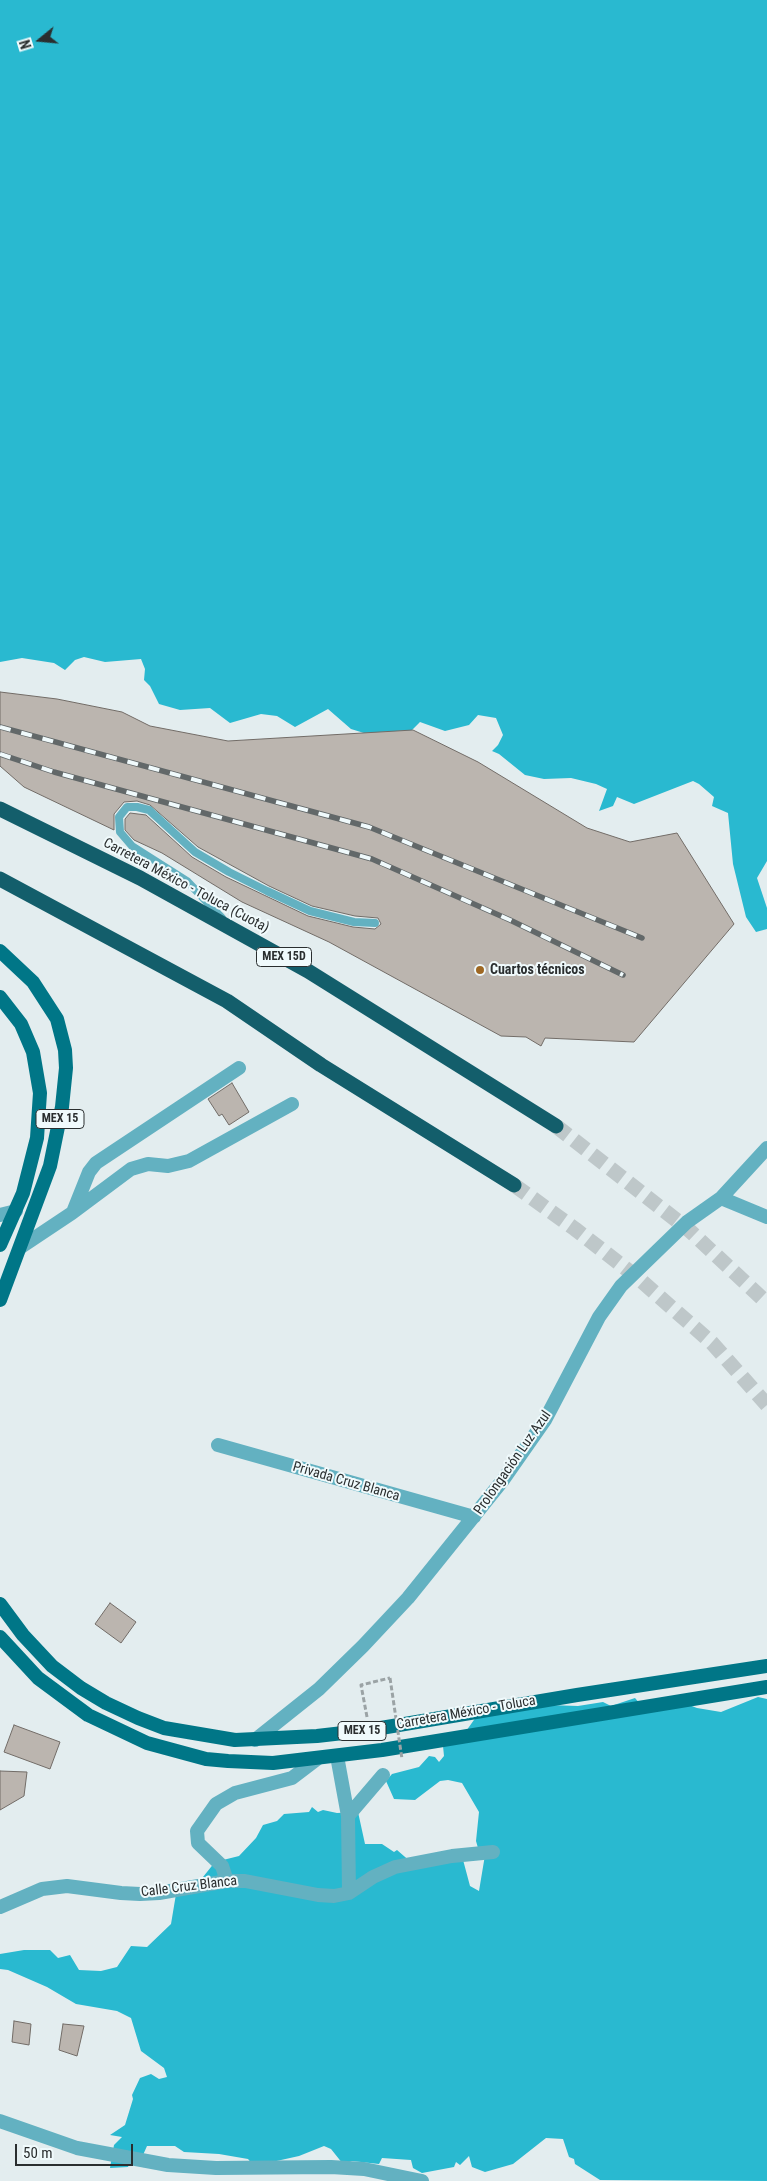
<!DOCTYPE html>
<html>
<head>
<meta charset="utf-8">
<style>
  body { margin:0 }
  #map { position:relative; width:767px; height:2181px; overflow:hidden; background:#e3edef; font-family:"Roboto Condensed",sans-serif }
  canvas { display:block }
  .north { position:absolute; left:15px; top:15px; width:50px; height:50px; -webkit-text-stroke:4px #f0fafc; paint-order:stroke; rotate:253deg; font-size:14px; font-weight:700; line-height:20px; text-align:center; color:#2a2e2f }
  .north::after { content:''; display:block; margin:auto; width:18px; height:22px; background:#2a2e2f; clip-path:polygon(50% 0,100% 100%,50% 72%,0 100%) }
  .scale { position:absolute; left:15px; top:2144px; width:118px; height:22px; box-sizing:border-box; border:2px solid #2a2e2f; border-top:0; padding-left:6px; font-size:15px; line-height:18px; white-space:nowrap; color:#2a2e2f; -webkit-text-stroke:4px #f0fafc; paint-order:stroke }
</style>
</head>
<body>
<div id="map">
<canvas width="767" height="2181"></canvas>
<div class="north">N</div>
<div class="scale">50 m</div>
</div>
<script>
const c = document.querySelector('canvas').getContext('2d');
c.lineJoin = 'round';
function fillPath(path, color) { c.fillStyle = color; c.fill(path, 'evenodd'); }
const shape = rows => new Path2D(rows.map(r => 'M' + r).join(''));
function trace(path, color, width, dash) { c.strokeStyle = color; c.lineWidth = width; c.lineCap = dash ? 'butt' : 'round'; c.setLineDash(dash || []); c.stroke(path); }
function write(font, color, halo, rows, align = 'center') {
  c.font = font + ' "Roboto Condensed",sans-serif'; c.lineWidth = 4; c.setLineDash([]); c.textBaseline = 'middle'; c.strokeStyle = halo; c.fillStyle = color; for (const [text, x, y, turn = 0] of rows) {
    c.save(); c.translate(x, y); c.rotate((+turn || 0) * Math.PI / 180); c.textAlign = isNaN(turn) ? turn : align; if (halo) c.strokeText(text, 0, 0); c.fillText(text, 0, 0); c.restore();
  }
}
fillPath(shape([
  [0,0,767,0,767,861,757,878,767,908,767,929,756,932,746,917,733,864,728,813,712,806,714,797,699,784,693,781,634,804,617,797,613,806,599,811,607,789,596,784,571,778,544,779,525,775,499,754,492,751,498,745,503,735,496,718,478,715,469,725,445,731,420,722,405,737,390,741,351,729,328,709,295,727,277,716,261,714,230,723,210,708,180,710,159,704,150,686,144,680,145,669,141,659,105,662,84,657,75,660,65,670,54,663,22,658,0,662],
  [758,1697,767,1699,767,2181,600,2180,575,2164,574,2159,569,2157,563,2139,546,2138,513,2164,485,2172,472,2167,469,2156,460,2165,456,2162,454,2167,422,2173,413,2168,411,2160,382,2158,379,2164,352,2161,343,2164,331,2149,324,2146,299,2156,254,2166,248,2159,219,2154,184,2152,175,2146,147,2146,143,2155,131,2160,128,2167,110,2168,114,2145,122,2137,110,2135,125,2125,133,2099,132,2095,140,2078,151,2074,159,2079,167,2077,164,2068,141,2051,131,2018,117,2011,76,2004,47,1987,8,1970,0,1969,0,1954,24,1950,50,1950,58,1958,70,1955,79,1970,101,1971,117,1967,131,1946,147,1947,171,1924,177,1888,199,1882,215,1862,239,1856,256,1838,263,1825,277,1821,284,1814,309,1812,312,1807,318,1812,323,1810,337,1813,358,1812,365,1844,382,1844,394,1852,397,1850,412,1863,462,1856,470,1886,479,1891,485,1855,478,1848,476,1841,479,1812,462,1783,448,1780,440,1781,415,1800,394,1799,386,1781,392,1774,419,1767,429,1756,435,1757,439,1762,444,1756,443,1746,464,1734,481,1710,548,1705,578,1706,603,1702,611,1706,635,1698,641,1705,673,1699,697,1708,721,1712]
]), '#29b9d0');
const building = shape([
  [0,692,57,699,122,712,150,726,228,741,413,730,478,762,587,828,630,842,677,833,734,924,634,1042,545,1038,541,1046,526,1037,501,1036,329,942,242,902,162,853,134,840,125,830,125,819,130,813,146,815,192,857,226,877,308,916,353,927,375,929,381,924,378,918,355,916,312,906,269,886,198,847,150,805,137,801,124,802,114,814,114,830,24,787,0,766,0,692],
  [232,1083,249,1112,229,1125,222,1114,219,1116,208,1099,232,1083],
  [110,1603,136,1622,121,1643,95,1624,110,1603],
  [14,1725,60,1742,50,1769,4,1752,14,1725],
  [0,1771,27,1772,24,1796,0,1810,0,1771],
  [14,2021,31,2024,29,2045,12,2042,14,2021],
  [63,2024,84,2026,77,2056,59,2050,63,2024]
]);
fillPath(building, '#bbb5af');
trace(building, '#726c67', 1);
trace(shape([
  [556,1126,689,1230,767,1303],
  [514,1185,575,1229,638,1278,712,1343,767,1405]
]), '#bec7c9', 15, [15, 8]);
trace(shape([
  [367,1717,361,1685,390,1678]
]), '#9ba3a5', 3, [5, 2.5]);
trace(shape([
  [222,918,187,881,132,846,120,832,119,817,127,807,137,807,149,810,195,852,229,872,267,891,310,911,354,922,375,923]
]), '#63b1c1', 8);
trace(shape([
  [721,1198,767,1217],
  [73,1212,89,1172,96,1163,239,1068],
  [0,1215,16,1211],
  [21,1247,72,1213,131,1169,148,1164,168,1166,189,1161,292,1104],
  [218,1445,474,1517],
  [255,1740,319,1689,363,1646,408,1598,503,1480,545,1420,599,1317,621,1286,687,1222,721,1198,767,1148],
  [337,1756,348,1816,349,1893],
  [348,1816,383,1775],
  [227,1881,222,1866,198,1843,197,1831,216,1804,235,1793,292,1778,317,1759],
  [0,1907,42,1889,67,1886,121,1893,140,1894,159,1893,227,1881,245,1881,318,1895,334,1896,349,1893,373,1877,395,1867,452,1856,493,1852],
  [0,2121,77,2148,168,2165,216,2168,331,2167,364,2169,422,2181]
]), '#63b1c1', 14);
trace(shape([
  [0,951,33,982,57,1019,65,1050,66,1068,62,1107,50,1166,0,1300],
  [0,997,21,1024,33,1052,40,1093,37,1138,23,1193,0,1245],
  [0,1604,23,1635,52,1666,81,1688,106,1703,138,1718,164,1728,235,1740,317,1736,369,1730,577,1695,767,1666],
  [0,1637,38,1678,88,1715,147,1743,206,1759,228,1761,273,1763,382,1750,767,1687]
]), '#007687', 14);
trace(shape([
  [0,809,140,878,308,971,556,1126],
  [0,879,227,1001,321,1065,514,1185]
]), '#135e6b', 15);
const rail = shape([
  [0,727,369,827,642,938],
  [0,754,54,772,372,859,510,920,623,975]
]);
trace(rail, '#626869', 5.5);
trace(rail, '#f0fafc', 4, [11]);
trace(shape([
  [390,1678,402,1759]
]), '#9ba3a5', 3, [5, 2.5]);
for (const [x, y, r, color] of [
  [480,970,5,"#9f6823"]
]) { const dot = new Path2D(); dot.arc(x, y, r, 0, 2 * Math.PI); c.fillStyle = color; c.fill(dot); trace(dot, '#f0fafc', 2); }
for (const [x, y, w] of [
  [284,957,55],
  [60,1119,48],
  [362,1731,48]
]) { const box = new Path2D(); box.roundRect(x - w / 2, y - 9.5, w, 19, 4); c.fillStyle = '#f0fafc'; c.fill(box); trace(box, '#2a2e2f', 1); }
write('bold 12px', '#2a2e2f', null, [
  ["MEX 15D",284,957],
  ["MEX 15",60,1119],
  ["MEX 15",362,1731]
]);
write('14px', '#2a2e2f', '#f0fafc', [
  ["Carretera México - Toluca (Cuota)",186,886,28],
  ["Prolongación Luz Azul",513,1463,-55],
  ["Privada Cruz Blanca",346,1482,16],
  ["Carretera México - Toluca",466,1713,-10],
  ["Calle Cruz Blanca",189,1887,-7]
]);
write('bold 14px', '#2a2e2f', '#f0fafc', [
  ["Cuartos técnicos",490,970]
], 'left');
</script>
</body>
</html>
